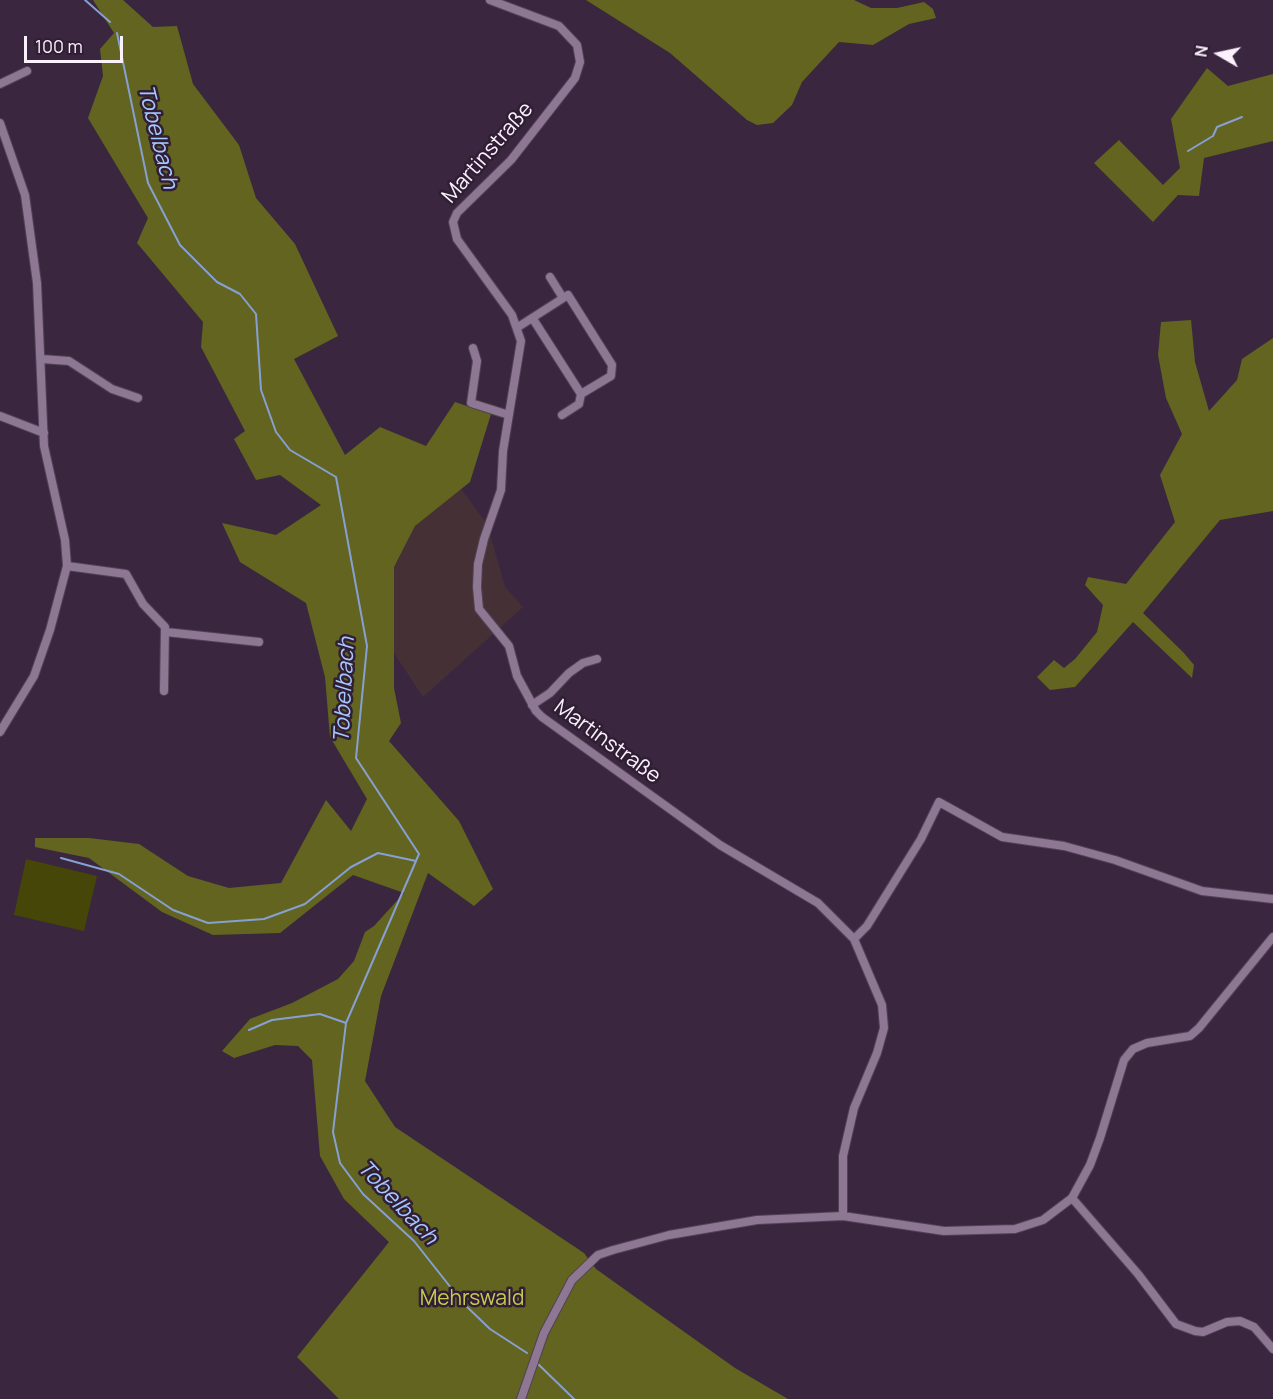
<!DOCTYPE html>
<html>
<head>
<meta charset="utf-8">
<style>
  body { margin:0 }
  #map { position:relative; width:1273px; height:1399px; overflow:hidden; background:#3a273f; font-family:Manrope,sans-serif }
  canvas { display:block }
  .north { position:absolute; left:1189px; top:24px; width:60px; height:60px; -webkit-text-stroke:4px #301e34; paint-order:stroke; rotate:279deg; font-size:16px; font-weight:700; line-height:24px; text-align:center; color:#fbf1fd }
  .north::after { content:''; display:block; margin:auto; width:21px; height:27px; background:#fbf1fd; clip-path:polygon(50% 0,100% 100%,50% 72%,0 100%) }
  .scale { position:absolute; left:24px; top:36px; width:99px; height:27px; box-sizing:border-box; border:3px solid #fbf1fd; border-top:0; padding-left:8px; font-size:18px; line-height:21px; white-space:nowrap; color:#fbf1fd; -webkit-text-stroke:4px #301e34; paint-order:stroke }
</style>
</head>
<body>
<div id="map">
<canvas width="1273" height="1399"></canvas>
<div class="north">N</div>
<div class="scale">100 m</div>
</div>
<script>
const c = document.querySelector('canvas').getContext('2d');
c.lineJoin = 'round';
function fillPath(path, color) { c.fillStyle = color; c.fill(path, 'evenodd'); }
const shape = rows => new Path2D(rows.map(r => 'M' + r).join(''));
function trace(path, color, width, dash) { c.strokeStyle = color; c.lineWidth = width; c.lineCap = dash ? 'butt' : 'round'; c.setLineDash(dash || []); c.stroke(path); }
function write(font, color, halo, rows, align = 'center') {
  c.font = font + ' Manrope,sans-serif'; c.lineWidth = 5; c.setLineDash([]); c.textBaseline = 'middle'; c.strokeStyle = halo; c.fillStyle = color; for (const [text, x, y, turn = 0] of rows) {
    c.save(); c.translate(x, y); c.rotate((+turn || 0) * Math.PI / 180); c.textAlign = isNaN(turn) ? turn : align; if (halo) c.strokeText(text, 0, 0); c.fillText(text, 0, 0); c.restore();
  }
}
fillPath(shape([
  [461,489,487,524,505,587,523,607,423,697,394,653,394,567,415,526]
]), '#453135');
fillPath(shape([
  [26,859,97,876,84,931,14,915]
]), '#454607');
fillPath(shape([
  [93,0,123,0,153,27,177,26,193,84,239,145,256,198,295,244,338,336,294,359,345,455,380,427,426,446,455,402,491,414,470,482,415,526,394,567,394,688,401,723,389,741,459,821,493,889,474,906,428,873,381,996,365,1081,395,1127,584,1253,596,1269,735,1368,788,1399,339,1399,297,1357,389,1242,344,1199,320,1156,312,1060,298,1046,275,1045,234,1058,222,1051,250,1019,292,1003,338,979,354,961,365,932,374,926,404,893,353,875,280,933,213,935,162,912,89,858,35,847,35,838,89,838,139,844,188,876,229,888,281,883,326,800,351,831,367,799,330,737,325,677,306,603,240,562,222,523,276,535,321,505,280,475,256,480,234,439,245,431,201,347,203,322,137,243,148,218,88,118,103,76,100,49,114,33],
  [586,0,854,0,871,8,897,8,924,2,933,9,936,18,909,24,873,45,839,42,802,82,792,105,773,123,757,125,747,120,670,53],
  [1207,68,1228,86,1273,74,1273,141,1204,158,1199,196,1178,195,1153,222,1094,163,1119,140,1163,185,1180,168,1171,119],
  [1191,320,1195,362,1209,411,1237,380,1242,359,1273,338,1273,511,1220,520,1143,613,1184,653,1194,665,1192,678,1133,622,1075,687,1050,690,1037,677,1054,660,1064,668,1075,659,1097,632,1103,605,1085,585,1088,577,1126,584,1175,522,1160,475,1182,434,1166,398,1158,355,1161,322]
]), '#62641f');
trace(shape([
  [85,0,110,22],
  [117,33,148,183,180,245,217,282,240,294,256,314,261,390,276,432,290,450,336,477,367,646,356,758,419,854,346,1023,333,1132,340,1163,363,1194,414,1241,463,1303,490,1329,527,1353],
  [1188,151,1213,136,1217,127,1242,117],
  [61,858,119,874,173,910,208,923,264,919,305,904,351,867,378,853,416,861],
  [249,1030,272,1020,320,1014,346,1023],
  [537,1363,574,1399]
]), '#87a0d3', 2);
const minor = shape([
  [490,0,559,26,577,45,580,62,575,78,511,160,457,213,453,222,457,239,512,315,521,341,503,451,501,490,484,539,478,564,477,587,479,609,509,646,517,676,536,711,542,717,720,845,818,903,854,939,882,1005,884,1028,877,1053,854,1108,843,1156,843,1216],
  [0,84,27,71],
  [0,123,25,195,37,283,44,446,65,540,67,566,50,630,34,676,0,732],
  [550,277,563,298],
  [518,327,568,295,612,365,611,376,581,394,533,319],
  [473,348,477,361,471,403,509,415],
  [42,359,69,361,112,389,138,398],
  [562,415,579,404,581,394],
  [0,416,44,433],
  [67,566,126,574,143,604,165,627,164,691],
  [166,632,259,642],
  [532,705,550,693,569,673,583,663,597,659],
  [854,939,867,926,921,839,939,802,1002,837,1064,846,1115,860,1202,891,1273,899],
  [1072,1198,1090,1165,1100,1138,1124,1060,1133,1049,1147,1043,1190,1036,1199,1028,1273,937],
  [521,1399,544,1333,572,1280,598,1255,613,1250,669,1235,757,1220,843,1216,944,1231,1015,1229,1043,1220,1072,1198,1138,1274,1176,1324,1195,1331,1203,1332,1227,1322,1240,1321,1254,1327,1273,1349]
]);
trace(minor, '#514255', 10);
trace(minor, '#8d7793', 8);
write('21px', '#fbf1fd', '#301e34', [
  ["Martinstraße",488,153,-49],
  ["Martinstraße",607,742,36]
]);
write('21px', '#c7ca51', '#301e34', [
  ["Mehrswald",472,1299]
]);
write('italic 22px', '#a7c8ff', '#301e34', [
  ["Tobelbach",157,137,76],
  ["Tobelbach",345,690,-87],
  ["Tobelbach",397,1203,47]
]);
</script>
</body>
</html>
